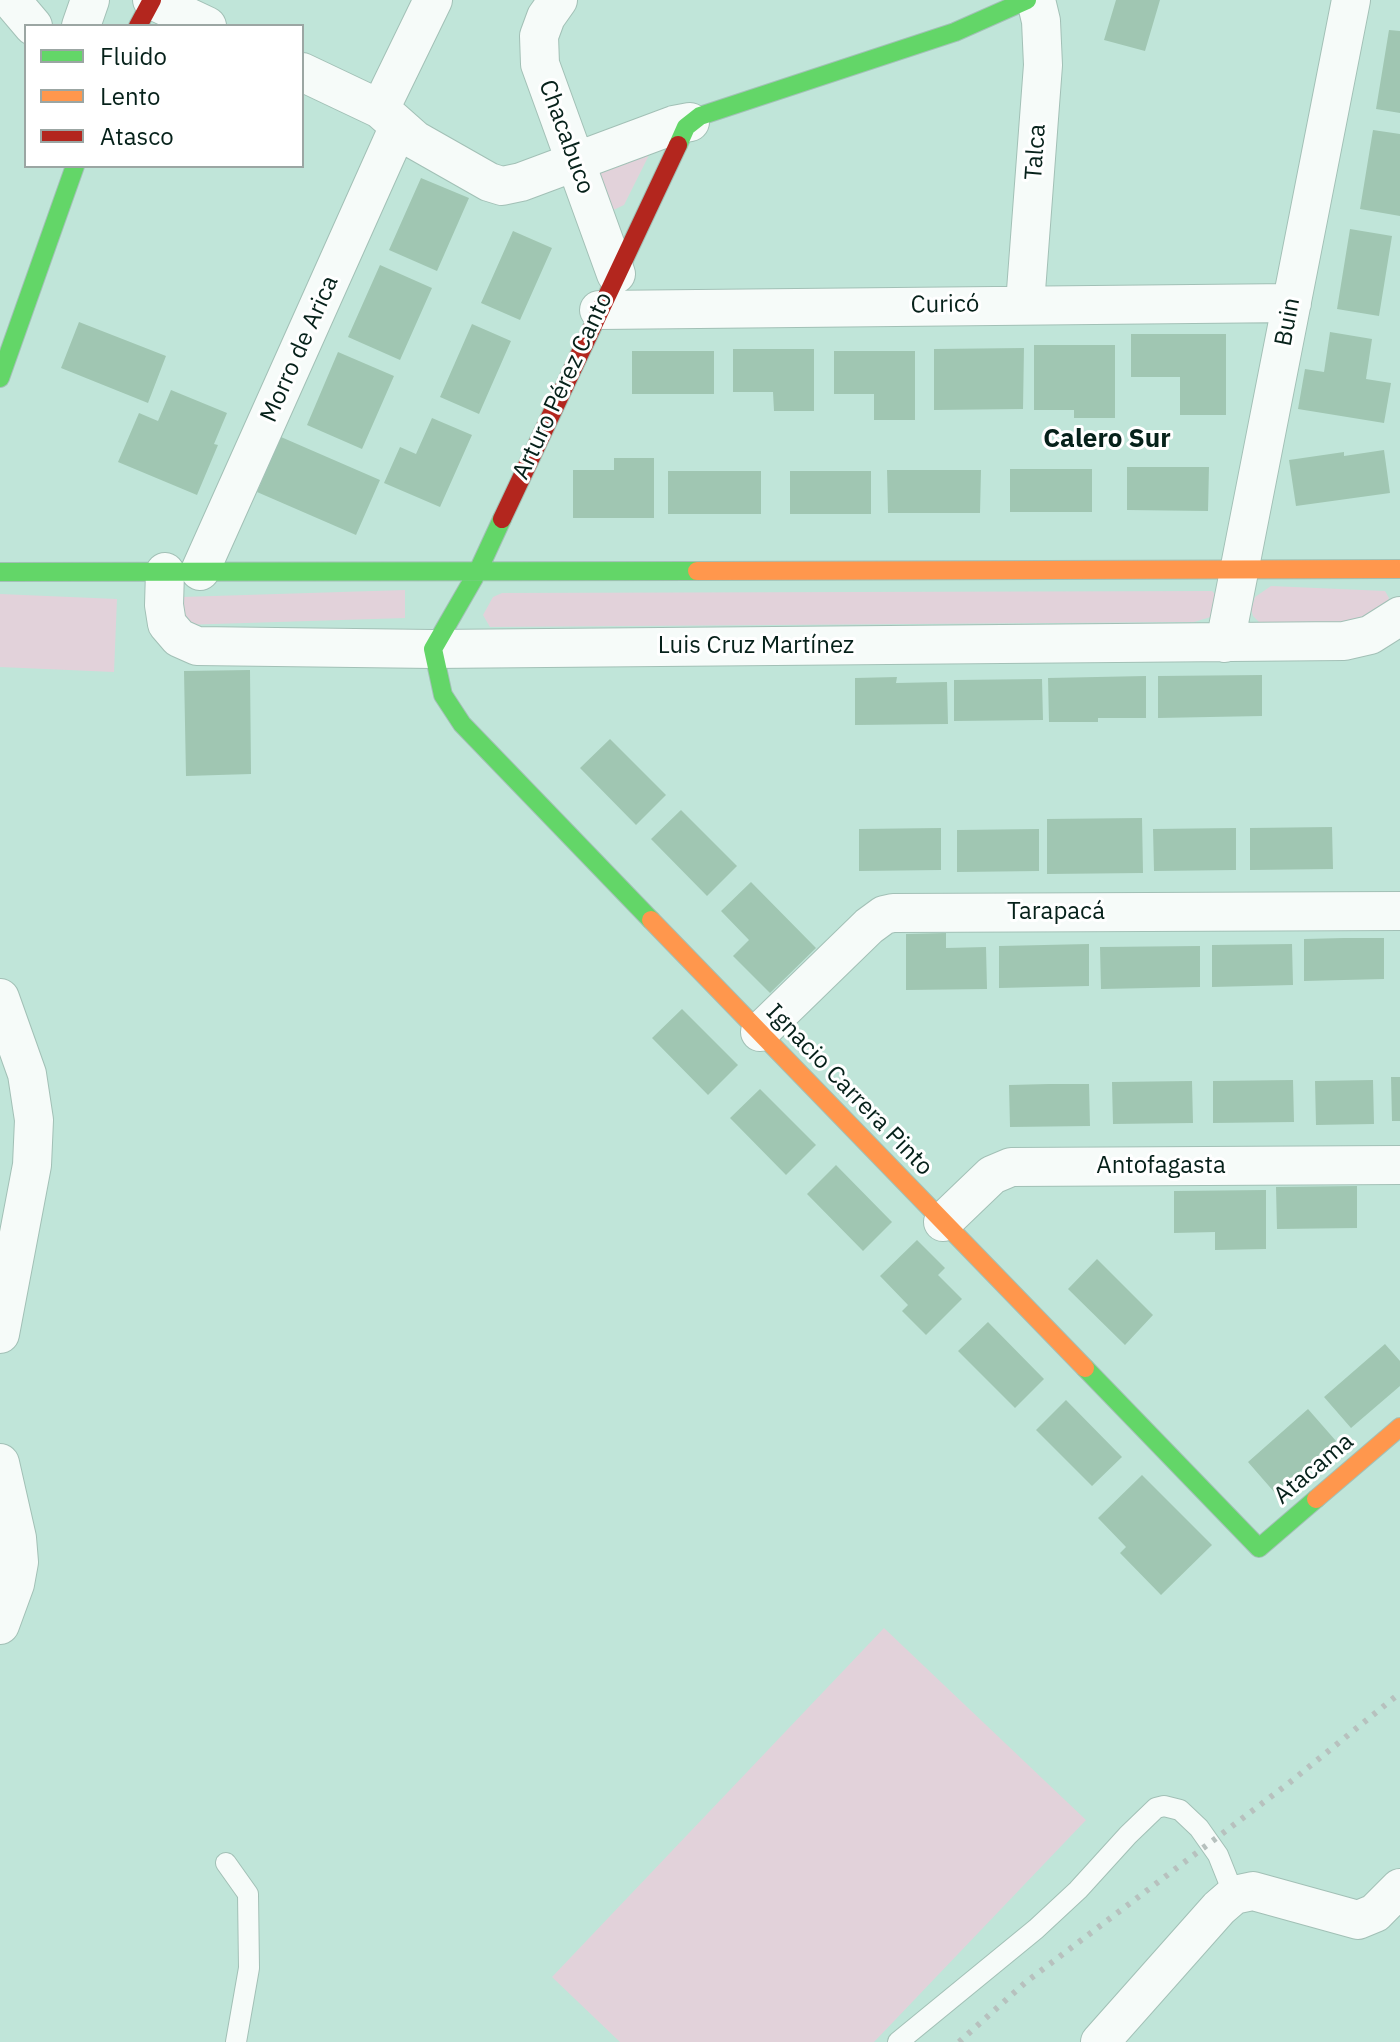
<!DOCTYPE html>
<html>
<head>
<meta charset="utf-8">
<style>
  body { margin:0 }
  #map { position:relative; width:1400px; height:2042px; overflow:hidden; background:#c0e5d9; font-family:"IBM Plex Sans",sans-serif }
  canvas { display:block }
  .legend { position:absolute; left:24px; top:24px; width:280px; height:144px; box-sizing:border-box; background:#fff; border:2px solid #9ba6a3; margin:0; padding:10px 14px; list-style:none; font-size:24px; color:#06211a }
  .legend li { display:flex; align-items:center; gap:16px; height:40px }
  .legend b { width:40px; border:2px solid #9ba6a3 }
</style>
</head>
<body>
<div id="map">
<canvas width="1400" height="2042"></canvas>
<ul class="legend">
<li><b style="height:10px;background:#63d668"></b>Fluido</li>
<li><b style="height:10px;background:#ff974d"></b>Lento</li>
<li><b style="height:10px;background:#b3261e"></b>Atasco</li>
</ul>
</div>
<script>
const c = document.querySelector('canvas').getContext('2d');
c.lineJoin = 'round';
function fillPath(path, color) { c.fillStyle = color; c.fill(path, 'evenodd'); }
const shape = rows => new Path2D(rows.map(r => 'M' + r).join(''));
function trace(path, color, width, dash) { c.strokeStyle = color; c.lineWidth = width; c.lineCap = dash ? 'butt' : 'round'; c.setLineDash(dash || []); c.stroke(path); }
function write(font, color, halo, rows, align = 'center') {
  c.font = font + ' "IBM Plex Sans",sans-serif'; c.lineWidth = 6; c.setLineDash([]); c.textBaseline = 'middle'; c.strokeStyle = halo; c.fillStyle = color; for (const [text, x, y, turn = 0] of rows) {
    c.save(); c.translate(x, y); c.rotate((+turn || 0) * Math.PI / 180); c.textAlign = isNaN(turn) ? turn : align; if (halo) c.strokeText(text, 0, 0); c.fillText(text, 0, 0); c.restore();
  }
}
fillPath(shape([
  [650,153,624,205,609,212,596,171],
  [1271,586,1385,591,1389,598,1387,604,1364,623,1261,624,1253,616,1251,609,1255,597],
  [405,590,405,618,182,625,181,597],
  [1212,591,1218,597,1214,616,1194,622,490,627,483,615,493,597,502,593],
  [0,594,117,599,114,672,0,667],
  [884,1628,1086,1820,874,2042,620,2042,552,1977]
]), '#e2d2da');
fillPath(shape([
  [1116,0,1160,0,1145,51,1104,40],
  [1389,30,1400,31,1400,113,1376,109],
  [1373,130,1400,134,1400,216,1360,209],
  [421,178,469,198,437,271,389,250],
  [1350,229,1392,236,1379,316,1337,309],
  [513,231,552,248,520,320,481,303],
  [380,265,432,288,400,360,348,337],
  [79,322,166,356,148,403,61,368],
  [472,324,511,341,479,414,440,397],
  [1330,332,1372,339,1366,379,1391,383,1384,423,1298,409,1305,369,1324,372],
  [1131,334,1226,334,1226,415,1180,415,1180,377,1131,377],
  [1034,345,1115,345,1115,418,1074,418,1074,410,1034,410],
  [1024,348,1023,409,934,410,934,349],
  [733,349,814,349,814,411,774,411,773,392,733,392],
  [632,351,714,351,714,394,632,394],
  [834,351,915,351,915,420,874,420,874,394,834,394],
  [338,352,394,376,362,449,307,425],
  [171,390,227,413,214,444,218,445,197,495,118,462,139,413,158,421],
  [432,418,472,435,440,507,384,483,400,447,416,454],
  [281,437,380,480,356,535,257,492],
  [1384,450,1390,493,1296,506,1289,460,1344,452,1344,456],
  [614,458,654,458,654,518,573,518,573,470,614,470],
  [1127,467,1209,467,1208,511,1127,510],
  [1010,469,1092,469,1092,512,1010,512],
  [887,470,981,470,980,513,888,513],
  [668,471,761,471,761,514,668,514],
  [790,471,871,471,871,514,790,514],
  [250,670,251,774,186,776,184,671],
  [1262,675,1262,716,1158,718,1158,676],
  [1146,676,1146,718,1098,718,1098,722,1049,722,1048,678],
  [897,677,896,683,947,682,948,724,855,725,855,678],
  [1042,679,1043,720,954,721,954,680],
  [610,739,666,795,636,825,580,768],
  [681,810,737,866,707,896,651,839],
  [1142,818,1143,873,1047,874,1047,819],
  [1332,827,1333,869,1250,870,1250,828],
  [941,828,941,870,859,871,859,829],
  [1236,828,1236,870,1154,871,1153,829],
  [1039,829,1039,871,957,872,957,830],
  [751,882,816,948,770,993,733,956,749,940,721,911],
  [946,933,946,948,986,947,987,989,906,990,906,934],
  [1344,938,1384,938,1384,979,1304,981,1304,939],
  [1089,944,1089,986,999,988,999,946],
  [1292,944,1293,985,1212,987,1212,945],
  [1200,946,1200,987,1101,989,1100,947],
  [682,1009,738,1065,708,1095,652,1038],
  [1391,1077,1400,1077,1400,1121,1392,1121],
  [1293,1080,1294,1122,1213,1123,1213,1081],
  [1373,1080,1374,1124,1316,1125,1315,1081],
  [1192,1081,1193,1123,1113,1124,1112,1082],
  [1049,1084,1089,1084,1090,1126,1010,1127,1009,1085],
  [760,1089,816,1145,786,1175,730,1118],
  [836,1165,892,1222,863,1251,807,1194],
  [1357,1186,1357,1228,1277,1229,1276,1187],
  [1266,1190,1266,1249,1215,1250,1215,1232,1174,1233,1174,1191],
  [917,1240,945,1268,938,1275,962,1299,926,1335,902,1311,908,1305,880,1276],
  [1097,1259,1153,1315,1125,1345,1068,1289],
  [988,1322,1044,1379,1015,1408,958,1351],
  [1385,1344,1400,1361,1400,1386,1351,1428,1324,1397],
  [1066,1400,1122,1457,1092,1486,1036,1430],
  [1308,1409,1336,1441,1275,1493,1248,1462],
  [1142,1475,1212,1545,1161,1595,1120,1553,1126,1547,1098,1518]
]), '#a0c6b2');
const lane = shape([
  [226,1863,248,1894,249,1968,236,2042],
  [898,2042,1036,1929,1078,1890,1128,1835,1156,1808,1164,1806,1180,1810,1199,1828,1218,1855,1234,1895]
]);
const street = shape([
  [11,0,33,26],
  [152,0,207,26],
  [558,0,546,17,539,36,540,64,616,274],
  [81,26,90,0],
  [302,72,380,109,415,140,489,182,502,186,521,182,674,125,690,122],
  [380,109,433,0],
  [1025,304,1043,65,1041,21,1036,0],
  [599,310,1292,303],
  [200,571,399,126],
  [165,572,164,605,167,624,179,638,197,646,433,649,1344,641,1370,635,1400,616],
  [1225,643,1351,0],
  [0,998,27,1074,34,1120,32,1165,0,1334],
  [760,1032,869,926,884,915,893,913,1400,911],
  [943,1222,992,1175,1011,1167,1400,1165],
  [0,1463,17,1538,19,1562,15,1584,0,1625],
  [1100,2042,1219,1908,1234,1895,1253,1891,1358,1920,1375,1913,1400,1888]
]);
const fast = shape([
  [678,145,686,127,700,116,955,32,1027,0],
  [0,378,75,166],
  [502,519,478,571,433,649,443,695,462,724,651,920],
  [0,572,697,571],
  [1085,1368,1259,1548,1316,1499]
]);
const slow = shape([
  [697,571,1400,569],
  [651,920,1085,1368],
  [1316,1499,1400,1427]
]);
const jam = shape([
  [138,26,152,0],
  [502,519,678,145]
]);
trace(lane, '#a2c0b6', 22);
trace(street, '#a2c0b6', 40);
trace(fast, '#a2c0b6', 20);
trace(slow, '#a2c0b6', 20);
trace(jam, '#a2c0b6', 20);
trace(lane, '#f6fbf9', 20);
trace(street, '#f6fbf9', 38);
trace(fast, '#63d668', 18);
trace(slow, '#ff974d', 18);
trace(jam, '#b3261e', 18);
trace(shape([
  [959,2042,1026,1982,1289,1783,1400,1693]
]), '#b7c1be', 6, [4, 8]);
write('24px', '#06211a', '#fff', [
  ["Chacabuco",566,137,70],
  ["Talca",1036,152,-86],
  ["Curicó",945,305,-1],
  ["Buin",1288,322,-79],
  ["Morro de Arica",300,349,-66],
  ["Arturo Pérez Canto",563,386,-65],
  ["Luis Cruz Martínez",756,646],
  ["Tarapacá",1056,912],
  ["Ignacio Carrera Pinto",849,1090,46],
  ["Antofagasta",1161,1166],
  ["Atacama",1314,1469,-40]
]);
write('bold 26px', '#06211a', '#fff', [
  ["Calero Sur",1107,439]
]);
</script>
</body>
</html>
